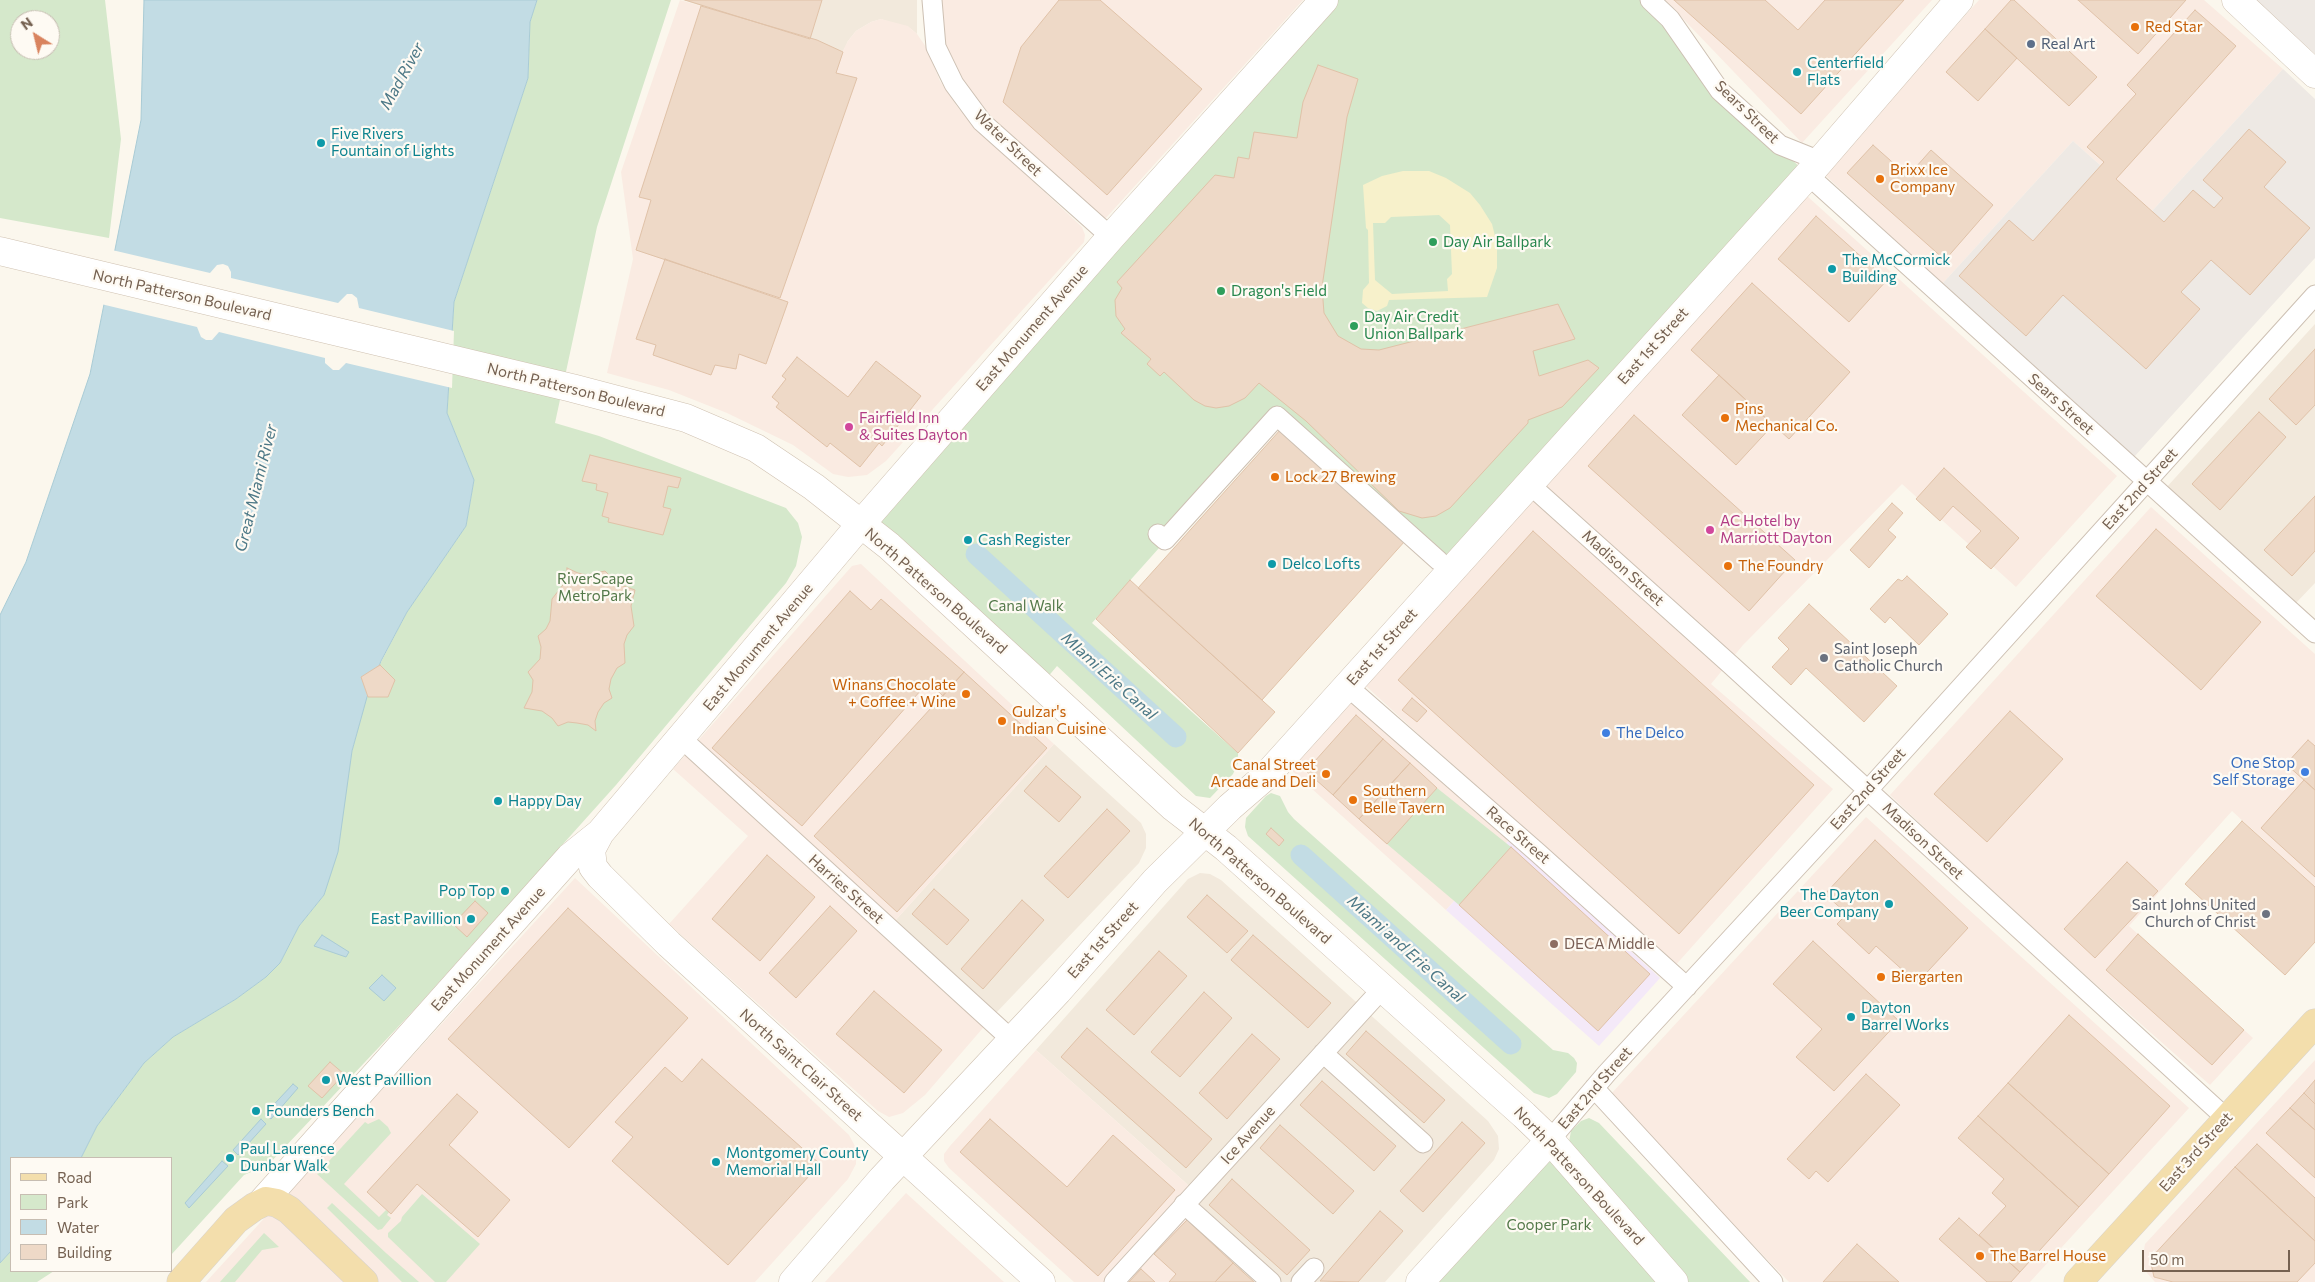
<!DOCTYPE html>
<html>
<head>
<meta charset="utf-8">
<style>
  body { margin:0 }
  #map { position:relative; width:2315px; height:1282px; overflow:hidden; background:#fbf7ed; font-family:Commissioner,sans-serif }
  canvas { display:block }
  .legend { position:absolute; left:10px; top:1157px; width:162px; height:115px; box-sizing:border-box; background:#fefaf3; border:1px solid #c7bdb2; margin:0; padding:6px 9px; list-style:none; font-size:15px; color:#756151 }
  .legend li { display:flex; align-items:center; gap:10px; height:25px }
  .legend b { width:25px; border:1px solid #c7bdb2 }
  .north { position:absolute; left:10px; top:10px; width:50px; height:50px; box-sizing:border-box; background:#fefaf3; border:1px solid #c7bdb2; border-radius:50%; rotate:324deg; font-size:14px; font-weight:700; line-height:20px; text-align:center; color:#756151 }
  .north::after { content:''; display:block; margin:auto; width:18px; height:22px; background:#d9835e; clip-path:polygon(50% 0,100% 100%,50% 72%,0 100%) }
  .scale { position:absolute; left:2142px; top:1250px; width:148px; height:22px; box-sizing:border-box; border:2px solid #756151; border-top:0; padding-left:6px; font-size:15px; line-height:18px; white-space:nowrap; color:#756151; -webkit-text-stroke:4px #fefaf3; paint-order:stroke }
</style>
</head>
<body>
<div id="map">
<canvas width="2315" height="1282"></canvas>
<ul class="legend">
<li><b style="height:6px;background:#f3deac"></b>Road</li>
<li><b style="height:14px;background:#d5e8cb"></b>Park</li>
<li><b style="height:14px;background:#c2dce4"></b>Water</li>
<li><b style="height:14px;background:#eed9c7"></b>Building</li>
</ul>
<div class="north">N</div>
<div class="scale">50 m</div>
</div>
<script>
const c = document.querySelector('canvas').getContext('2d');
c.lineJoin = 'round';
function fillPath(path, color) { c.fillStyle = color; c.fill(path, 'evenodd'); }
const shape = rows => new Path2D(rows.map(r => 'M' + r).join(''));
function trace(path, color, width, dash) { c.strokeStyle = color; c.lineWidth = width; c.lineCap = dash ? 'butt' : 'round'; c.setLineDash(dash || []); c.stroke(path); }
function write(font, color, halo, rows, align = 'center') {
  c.font = font + ' Commissioner,sans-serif'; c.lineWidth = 4.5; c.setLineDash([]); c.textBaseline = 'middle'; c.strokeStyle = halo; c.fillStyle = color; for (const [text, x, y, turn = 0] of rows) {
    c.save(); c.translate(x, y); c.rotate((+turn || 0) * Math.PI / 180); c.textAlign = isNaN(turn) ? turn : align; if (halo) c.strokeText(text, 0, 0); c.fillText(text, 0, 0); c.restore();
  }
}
fillPath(shape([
  [682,0,917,0,917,34,911,29,881,19,871,22,856,31,848,41,843,52],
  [2315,324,2315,583,2295,604,2165,489],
  [1054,744,1141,823,1146,834,1146,848,1139,863,995,1014,894,922],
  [1200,873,1210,874,1221,880,1488,1121,1498,1136,1499,1149,1494,1160,1385,1282,1215,1282,1246,1247,1199,1204,1187,1184,1036,1050,1188,879]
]), '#f2e9dc');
fillPath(shape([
  [680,0,817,40,842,52,848,41,856,31,871,22,881,19,908,26,917,34,926,47,940,81,959,109,980,132,1082,227,1085,235,1084,242,886,461,867,475,848,477,833,474,793,445,727,413,669,390,607,373,633,259,621,172],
  [939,0,1303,0,1105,219,993,119,964,82,945,44],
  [1665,0,1932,0,1802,143],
  [1979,0,2204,0,2283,69,2152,211,2073,141,1942,284,1824,174],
  [1807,196,2117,476,2016,587,1902,484,1743,645,1711,684,1833,789,1673,968,1366,686],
  [2151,507,2315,654,2315,887,2232,811,2129,926,2253,1038,2210,1085,2015,913,1890,795],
  [861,564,1054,744,894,922,995,1014,925,1095,903,1113,889,1117,878,1111,669,924,748,836,673,769,852,566],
  [1352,701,1510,839,1446,910,1290,769],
  [1866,817,2189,1108,2030,1282,1789,1282,1722,1213,1611,1094],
  [575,878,849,1135,856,1148,856,1164,848,1179,755,1282,206,1282],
  [1036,1050,1187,1184,1199,1204,1246,1247,1214,1282,1074,1282,949,1168,944,1161,944,1154,950,1146],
  [2315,1060,2315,1282,2155,1282,2147,1273,2142,1261,2145,1244],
  [906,1193,1004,1282,825,1282]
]), '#faebe2');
fillPath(shape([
  [2255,0,2315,0,2315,54],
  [2283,69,2315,99,2315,258,2134,457,1942,284,2073,141,2152,211]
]), '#eee9e4');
fillPath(shape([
  [1510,839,1660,978,1599,1046,1446,910]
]), '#f4e9f8');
fillPath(shape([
  [0,0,105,0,121,139,109,238,0,218],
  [20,20,50,20,50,50,20,50],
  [537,0,671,0,597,227,555,423,599,436,786,508,798,523,802,537,796,566,786,583,616,785,414,1010,268,1165,244,1175,171,1255,171,1158,81,1158,97,1126,144,1063,173,1037,236,999,266,977,280,963,299,926,324,895,352,751,366,697,381,662,407,612,466,526,474,480,447,413,454,302,528,78,530,22],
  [1326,0,1650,0,1720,91,1808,175,1450,567,1277,416,1092,623,1238,753,1238,763,1233,774,1210,798,1196,796,1057,666,1041,685,860,525],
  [1437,788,1511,847,1459,905,1387,844],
  [1271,793,1280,796,1288,812,1294,819,1553,1050,1568,1053,1574,1058,1577,1063,1576,1072,1557,1094,1549,1098,1534,1093,1248,836,1245,827,1246,818,1266,796],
  [1589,1118,1599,1123,1750,1282,1687,1282,1569,1142,1571,1131,1581,1121],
  [379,1119,388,1127,391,1133,344,1184,379,1217,386,1210,389,1212,387,1215,391,1218,382,1229,378,1230,317,1174,365,1122,368,1124],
  [1550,1140,1674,1282,1420,1282],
  [422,1194,480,1244,446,1282,435,1282,388,1237,388,1233,401,1221,402,1217],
  [332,1203,386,1253,419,1282,402,1282,327,1208],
  [264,1233,279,1247,262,1250,235,1282,220,1282],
  [11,1251,11,1271,54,1271,37,1282,0,1282,0,1263]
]), '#d5e8cb');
fillPath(shape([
  [1403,171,1429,171,1446,178,1470,193,1480,205,1492,224,1497,244,1497,268,1487,297,1389,300,1387,306,1377,311,1368,308,1362,303,1363,290,1369,283,1368,230,1366,228,1363,185,1382,176],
  [1439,215,1450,225,1452,274,1447,279,1448,291,1392,294,1375,280,1373,223,1385,223,1391,217]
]), '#f7f1cb');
const water = shape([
  [144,0,537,0,530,22,528,78,454,302,447,413,474,480,466,526,407,612,381,661,367,697,352,751,338,852,324,895,299,926,280,963,266,977,236,999,173,1037,144,1063,97,1126,81,1158,11,1158,11,1251,0,1263,0,615,26,562,90,374,141,120,144,0],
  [322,935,349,952,346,957,314,946,322,935],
  [382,975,396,988,384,1001,369,988,382,975],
  [293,1084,298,1088,271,1119,265,1114,293,1084],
  [261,1119,266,1124,238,1155,233,1150,261,1119],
  [222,1161,228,1166,189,1208,185,1203,222,1161]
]);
fillPath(water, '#c2dce4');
trace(water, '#a9cbd5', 1);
fillPath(shape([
  [112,250,210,273,217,265,223,264,228,266,231,272,231,278,338,303,347,294,352,294,357,298,359,308,454,331,452,388,346,363,339,370,333,370,325,363,325,358,219,332,212,340,206,340,201,337,197,327,101,304]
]), '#fbf7ed');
trace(shape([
  [976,554,1176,737],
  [1301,855,1511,1044]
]), '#c2dce4', 21);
const building = shape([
  [685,0,822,0,810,39,685,0],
  [1059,0,1100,0,1202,89,1107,195,1003,102,1021,47,1059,0],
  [1674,0,1765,0,1798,30,1825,0,1904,0,1801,114,1674,0],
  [2011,0,2014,0,2097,77,2069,106,1985,29,2011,0],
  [2078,0,2186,0,2138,54,2078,0],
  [701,6,817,40,843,52,836,73,857,78,780,298,636,250,651,200,639,197,701,6],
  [2195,10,2236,46,2116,179,2164,222,2193,190,2214,208,2223,198,2203,180,2249,129,2286,162,2264,187,2310,228,2250,295,2211,260,2181,292,2200,309,2146,369,2063,295,2026,336,1959,276,2009,220,2033,241,2104,162,2087,147,2136,94,2127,85,2195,10],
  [1985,29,2017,58,1978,101,1946,72,1985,29],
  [1318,65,1358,79,1347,117,1322,287,1324,313,1338,336,1361,349,1379,350,1558,304,1575,339,1533,351,1539,376,1588,360,1599,368,1562,407,1528,420,1528,423,1450,508,1436,516,1422,518,1399,511,1306,421,1259,383,1245,398,1229,406,1216,408,1205,406,1194,400,1164,372,1160,376,1147,364,1151,359,1121,333,1125,329,1116,316,1115,300,1122,288,1117,282,1215,175,1234,178,1238,157,1249,159,1254,132,1297,138,1303,102,1318,65],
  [1873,145,1908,176,1931,150,1993,205,1945,260,1847,173,1873,145],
  [1816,216,1887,280,1849,322,1778,259,1816,216],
  [665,259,788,302,766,364,739,354,736,369,715,365,711,375,653,355,656,345,636,339,665,259],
  [1752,283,1850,372,1789,439,1691,350,1752,283],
  [2315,349,2315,405,2296,425,2269,399,2315,349],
  [797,357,848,397,876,361,921,396,882,446,879,443,860,467,830,443,827,447,776,407,779,403,772,397,786,379,782,376,797,357],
  [1719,375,1773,425,1736,465,1682,415,1719,375],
  [2259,412,2286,437,2220,510,2192,484,2259,412],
  [1634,415,1795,560,1749,611,1588,466,1634,415],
  [1281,429,1405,541,1262,700,1138,588,1281,429],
  [590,455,681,478,678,488,668,486,663,507,671,509,663,535,608,522,609,518,602,516,608,493,596,490,597,484,582,481,590,455],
  [1944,468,2019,538,1991,569,1966,547,1981,531,1953,506,1940,521,1916,499,1944,468],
  [2315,496,2315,551,2292,576,2264,550,2315,496],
  [1892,503,1903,513,1888,530,1896,537,1869,568,1850,550,1892,503],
  [2156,529,2261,622,2201,690,2096,596,2156,529],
  [1533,531,1814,785,1679,934,1398,680,1533,531],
  [567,568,578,573,587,575,605,571,618,584,635,590,631,606,634,626,627,635,624,644,625,663,617,668,611,679,609,689,612,698,604,703,598,712,595,721,596,731,588,725,577,723,568,722,558,726,552,718,542,711,524,708,532,692,533,680,528,672,540,659,541,647,538,636,546,629,550,621,552,599,566,581,567,568],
  [1907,576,1948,614,1919,645,1890,617,1885,623,1870,609,1898,579,1902,581,1907,576],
  [1130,580,1275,712,1238,753,1096,619,1130,580],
  [850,591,871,610,881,599,964,672,943,696,928,682,802,826,712,748,850,591],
  [1809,604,1897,686,1864,722,1806,668,1791,685,1772,667,1789,649,1778,638,1809,604],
  [380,665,395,680,388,697,368,697,361,677,380,665],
  [964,672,1047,748,897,912,814,836,964,672],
  [1412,698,1427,711,1417,722,1402,710,1412,698],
  [2010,711,2063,759,1987,842,1934,794,2010,711],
  [1356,715,1383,739,1333,795,1306,771,1356,715],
  [1383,739,1410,763,1359,819,1333,795,1383,739],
  [2308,740,2315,746,2315,790,2286,764,2308,740],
  [1410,763,1437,788,1387,844,1359,819,1410,763],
  [1046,766,1081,797,1059,822,1024,791,1046,766],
  [2304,780,2315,790,2315,877,2261,828,2304,780],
  [1107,809,1130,831,1068,898,1044,876,1107,809],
  [2242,821,2315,887,2315,942,2285,975,2185,884,2242,821],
  [1271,828,1284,840,1279,846,1266,834,1271,828],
  [1875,840,1968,928,1917,983,1876,946,1869,954,1837,924,1847,914,1825,894,1875,840],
  [1511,847,1650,974,1598,1031,1459,905,1511,847],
  [767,855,815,897,760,961,712,919,767,855],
  [2127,862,2158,891,2095,958,2064,929,2127,862],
  [934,889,969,920,947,945,912,914,934,889],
  [1207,895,1248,931,1227,953,1187,917,1207,895],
  [1022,900,1044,920,983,989,961,969,1022,900],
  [475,901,488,913,467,937,453,924,475,901],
  [830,906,857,931,796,998,769,973,830,906],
  [568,908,688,1018,569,1148,448,1039,568,908],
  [2138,934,2244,1030,2212,1065,2106,970,2138,934],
  [1253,935,1331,1003,1308,1028,1231,960,1253,935],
  [1813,941,1899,1021,1834,1091,1796,1057,1822,1029,1773,984,1813,941],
  [1159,951,1187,976,1134,1035,1106,1010,1159,951],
  [874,991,942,1050,904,1093,836,1034,874,991],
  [1204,992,1232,1018,1180,1077,1151,1052,1204,992],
  [2069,1015,2170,1106,2109,1174,2008,1083,2069,1015],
  [1087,1028,1212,1139,1186,1168,1061,1057,1087,1028],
  [1366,1031,1445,1100,1424,1123,1346,1054,1366,1031],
  [1252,1034,1280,1059,1227,1119,1199,1093,1252,1034],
  [702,1059,820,1164,728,1265,612,1161,633,1137,615,1122,665,1067,682,1082,702,1059],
  [330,1062,344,1074,322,1098,308,1086,330,1062],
  [1866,1074,1900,1105,1828,1182,1816,1171,1809,1179,1787,1159,1866,1074],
  [2315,1080,2315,1104,2304,1093,2315,1080],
  [1322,1081,1396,1146,1374,1171,1300,1105,1322,1081],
  [2008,1083,2109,1174,2079,1207,1978,1116,2008,1083],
  [2304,1093,2315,1104,2315,1130,2290,1108,2304,1093],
  [457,1094,478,1112,449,1145,510,1200,478,1237,417,1184,391,1214,367,1192,457,1094],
  [2290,1108,2315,1130,2315,1178,2266,1133,2290,1108],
  [1978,1116,2079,1207,2020,1272,1979,1235,2006,1206,1992,1193,2004,1179,1958,1138,1978,1116],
  [990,1119,1067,1187,1113,1135,1175,1190,1098,1276,960,1152,990,1119],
  [1462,1122,1485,1143,1423,1212,1400,1191,1462,1122],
  [1280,1125,1354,1191,1333,1214,1260,1148,1280,1125],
  [2257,1144,2315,1198,2315,1241,2235,1167,2257,1144],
  [2235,1167,2315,1241,2315,1263,2297,1282,2173,1282,2154,1277,2150,1259,2235,1167],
  [1232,1179,1310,1250,1287,1275,1209,1205,1232,1179],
  [1380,1211,1403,1231,1358,1282,1320,1281,1380,1211],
  [1959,1218,2020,1272,2011,1282,1987,1282,1939,1239,1959,1218],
  [1187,1220,1233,1263,1215,1282,1169,1282,1176,1274,1154,1254,1187,1220],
  [1857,1244,1899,1282,1823,1282,1857,1244],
  [1233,1263,1254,1282,1215,1282,1233,1263],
  [1141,1269,1155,1282,1129,1282,1141,1269]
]);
fillPath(building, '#eed9c7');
trace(building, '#e0c2a8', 1);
const street = shape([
  [932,0,936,47,954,84,982,122,1111,237],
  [1650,0,1670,19,1720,91,1780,145,1820,161],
  [1808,175,2315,633],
  [1528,483,1732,666,2227,1119],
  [1158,534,1165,540,1277,416,1439,561],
  [1347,686,1538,853,1687,987],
  [681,738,1012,1040],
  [1323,1053,1423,1143],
  [1594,1088,1773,1282],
  [1550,1140,1607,1073,1868,790,2315,295],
  [1184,1204,1271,1282],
  [1114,1282,1382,989],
  [1301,1282,1314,1268]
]);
const secondary = shape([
  [2236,0,2315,74],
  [0,251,572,388,686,418,756,448,814,487,889,546,1173,807,1226,848,1524,1115,1550,1140,1674,1282],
  [600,833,591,850,593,867,600,876,669,944,1041,1282],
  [263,1201,570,857,600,833,860,525,1111,237,1324,0],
  [793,1282,882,1179,1058,991,1155,881,1230,807,1267,775,1808,175,1959,0],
  [1420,1282,1550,1140]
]);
const primary = shape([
  [181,1282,236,1220,254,1207,266,1201,277,1203,289,1210,364,1282],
  [2078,1282,2315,1023]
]);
trace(street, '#cdc0b3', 21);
trace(secondary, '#cfc1b1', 29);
trace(primary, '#d8d3ce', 29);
trace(street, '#fff', 19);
trace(secondary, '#fff', 28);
trace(primary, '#f3deac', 28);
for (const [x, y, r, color] of [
  [2135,27,5,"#e8710a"],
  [2031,44,5,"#5c6f8a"],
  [1797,72,5,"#0f9aa8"],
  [321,143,5,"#0f9aa8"],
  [1880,179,5,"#e8710a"],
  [1433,242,5,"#2e9e5b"],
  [1832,269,5,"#0f9aa8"],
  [1221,291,5,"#2e9e5b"],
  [1354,326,5,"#2e9e5b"],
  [1725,418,5,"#e8710a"],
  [849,427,5,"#d1479c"],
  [1275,477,5,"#e8710a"],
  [1710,530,5,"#d1479c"],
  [968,540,5,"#0f9aa8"],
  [1272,564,5,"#0f9aa8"],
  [1728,566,5,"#e8710a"],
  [1824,658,5,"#6b7280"],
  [966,694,5,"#e8710a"],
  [1002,721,5,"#e8710a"],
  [1606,733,5,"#3f7fe0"],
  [2305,772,5,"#3f7fe0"],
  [1326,774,5,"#e8710a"],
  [1353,800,5,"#e8710a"],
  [498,801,5,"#0f9aa8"],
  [505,891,5,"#0f9aa8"],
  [1889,904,5,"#0f9aa8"],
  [2266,914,5,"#6b7280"],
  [471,919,5,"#0f9aa8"],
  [1554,944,5,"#8d6e63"],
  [1881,977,5,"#e8710a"],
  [1851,1017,5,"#0f9aa8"],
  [326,1080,5,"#0f9aa8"],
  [256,1111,5,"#0f9aa8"],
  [230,1158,5,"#0f9aa8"],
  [716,1162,5,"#0f9aa8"],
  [1980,1256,5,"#e8710a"]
]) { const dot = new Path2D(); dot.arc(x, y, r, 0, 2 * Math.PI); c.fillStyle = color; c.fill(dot); trace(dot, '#fefaf3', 2); }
write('15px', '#c56008', '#fefaf3', [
  ["Red Star",2145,27],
  ["Brixx Ice",1890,170],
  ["Company",1890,187],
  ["Pins",1735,409],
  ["Mechanical Co.",1735,426],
  ["Lock 27 Brewing",1285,477],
  ["The Foundry",1738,566],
  ["Winans Chocolate",956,685,"right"],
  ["+ Coffee + Wine",956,702,"right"],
  ["Gulzar's",1012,712],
  ["Indian Cuisine",1012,729],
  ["Canal Street",1316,765,"right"],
  ["Arcade and Deli",1316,782,"right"],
  ["Southern",1363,791],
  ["Belle Tavern",1363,808],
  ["Biergarten",1891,977],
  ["The Barrel House",1990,1256]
], 'left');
write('15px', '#4e5e75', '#fefaf3', [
  ["Real Art",2041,44]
], 'left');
write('15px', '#0d838f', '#fefaf3', [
  ["Centerfield",1807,63],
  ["Flats",1807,80],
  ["Five Rivers",331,134],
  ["Fountain of Lights",331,151],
  ["The McCormick",1842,260],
  ["Building",1842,277],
  ["Cash Register",978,540],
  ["Delco Lofts",1282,564],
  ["Happy Day",508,801],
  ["Pop Top",495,891,"right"],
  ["The Dayton",1879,895,"right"],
  ["Beer Company",1879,912,"right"],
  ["East Pavillion",461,919,"right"],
  ["Dayton",1861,1008],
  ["Barrel Works",1861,1025],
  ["West Pavillion",336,1080],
  ["Founders Bench",266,1111],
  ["Paul Laurence",240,1149],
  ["Dunbar Walk",240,1166],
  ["Montgomery County",726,1153],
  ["Memorial Hall",726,1170]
], 'left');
write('15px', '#756151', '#fefaf3', [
  ["Sears Street",1747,112,44],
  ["Water Street",1008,143,44],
  ["North Patterson Boulevard",182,295,13],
  ["East Monument Avenue",1032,328,-49],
  ["East 1st Street",1653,346,-48],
  ["North Patterson Boulevard",576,390,14],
  ["Sears Street",2061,404,42],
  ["East 2nd Street",2140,489,-48],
  ["Madison Street",1623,568,42],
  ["North Patterson Boulevard",936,591,41],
  ["East Monument Avenue",758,647,-50],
  ["East 1st Street",1382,647,-48],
  ["East 2nd Street",1868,789,-48],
  ["Race Street",1518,835,41],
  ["Madison Street",1923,841,43],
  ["North Patterson Boulevard",1260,881,41],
  ["Harries Street",846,889,42],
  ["East 1st Street",1103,940,-48],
  ["East Monument Avenue",488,949,-48],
  ["North Saint Clair Street",801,1065,42],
  ["East 2nd Street",1595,1088,-49],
  ["Ice Avenue",1248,1135,-48],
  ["East 3rd Street",2196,1152,-48],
  ["North Patterson Boulevard",1579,1176,47]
]);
write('15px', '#27864d', '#fefaf3', [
  ["Day Air Ballpark",1443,242],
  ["Dragon's Field",1231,291],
  ["Day Air Credit",1364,317],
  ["Union Ballpark",1364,334]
], 'left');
write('15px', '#b23c85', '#fefaf3', [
  ["Fairfield Inn",859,418],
  ["& Suites Dayton",859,435],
  ["AC Hotel by",1720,521],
  ["Marriott Dayton",1720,538]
], 'left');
write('15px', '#54794a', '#fefaf3', [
  ["RiverScape",595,579],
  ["MetroPark",595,596],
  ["Canal Walk",1026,606],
  ["Cooper Park",1549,1225]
]);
write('15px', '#5b616d', '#fefaf3', [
  ["Saint Joseph",1834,649],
  ["Catholic Church",1834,666],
  ["Saint Johns United",2256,905,"right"],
  ["Church of Christ",2256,922,"right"]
], 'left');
write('15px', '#366cbe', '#fefaf3', [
  ["The Delco",1616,733],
  ["One Stop",2295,763,"right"],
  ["Self Storage",2295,780,"right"]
], 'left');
write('15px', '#785e54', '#fefaf3', [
  ["DECA Middle",1564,944]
], 'left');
write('italic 16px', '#4c7886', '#fefaf3', [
  ["Mad River",402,76,-61],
  ["Great Miami River",256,488,-76],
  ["MIami Erie Canal",1109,676,42],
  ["Miami and Erie Canal",1406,949,42]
]);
</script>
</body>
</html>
